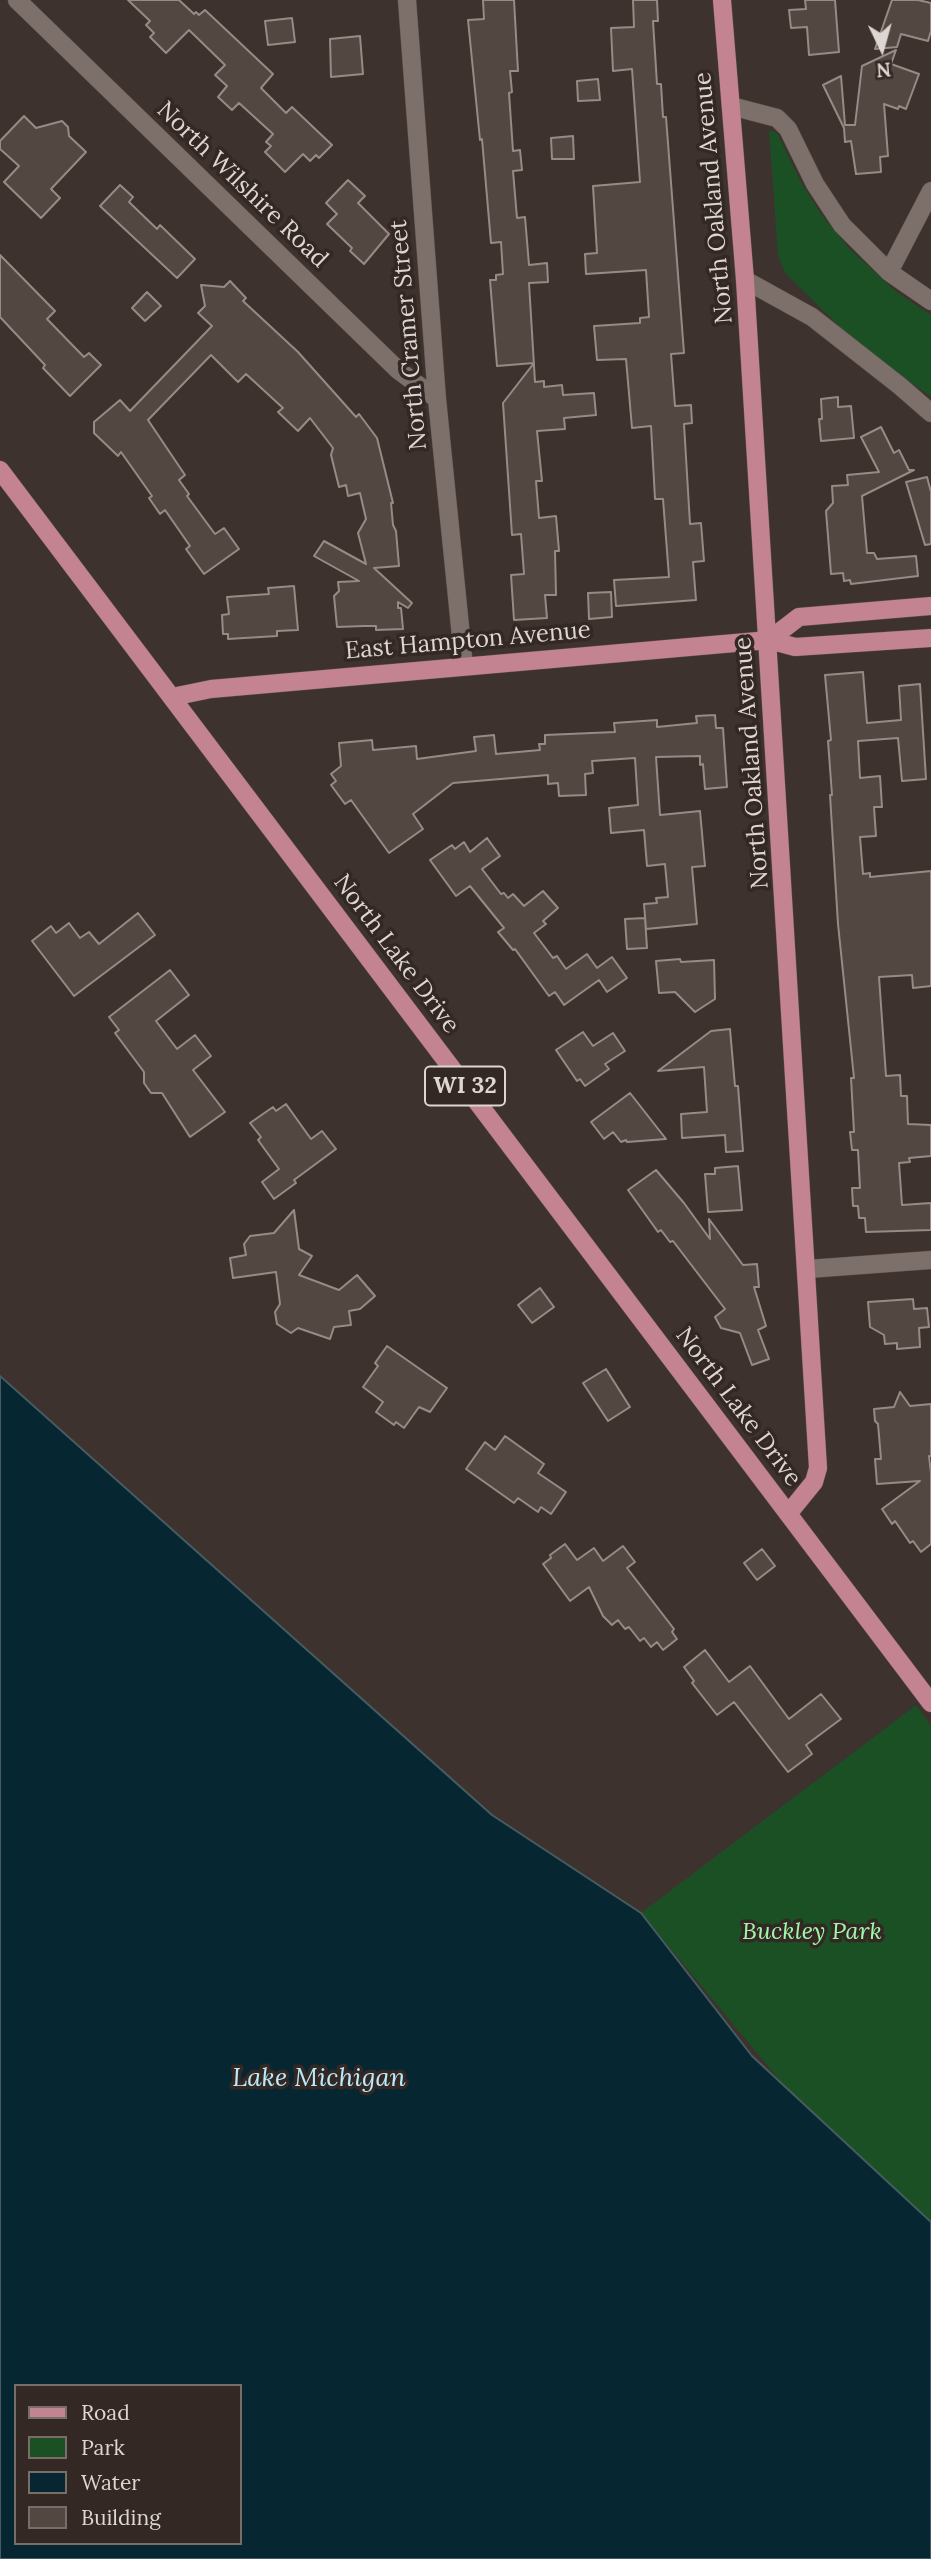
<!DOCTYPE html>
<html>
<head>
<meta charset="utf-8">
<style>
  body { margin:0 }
  #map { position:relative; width:931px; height:2559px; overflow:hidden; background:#3d322d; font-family:Lora,serif }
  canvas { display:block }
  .legend { position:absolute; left:14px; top:2384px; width:228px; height:161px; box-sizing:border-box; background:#332823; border:2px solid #776e69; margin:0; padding:9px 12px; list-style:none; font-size:21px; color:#ded6d3 }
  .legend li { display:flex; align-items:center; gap:14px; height:35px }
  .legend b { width:35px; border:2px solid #776e69 }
  .north { position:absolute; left:847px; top:14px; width:70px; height:70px; -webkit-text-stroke:5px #332823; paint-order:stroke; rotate:175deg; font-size:19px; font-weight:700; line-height:28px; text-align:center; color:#ded6d3 }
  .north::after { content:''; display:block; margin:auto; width:24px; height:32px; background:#ded6d3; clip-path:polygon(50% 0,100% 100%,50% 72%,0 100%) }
</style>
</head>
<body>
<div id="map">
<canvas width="931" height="2559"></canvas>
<ul class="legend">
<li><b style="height:9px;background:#c48390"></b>Road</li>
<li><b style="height:19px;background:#1b5025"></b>Park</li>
<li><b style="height:19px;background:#062732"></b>Water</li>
<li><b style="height:19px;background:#534742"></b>Building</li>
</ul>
<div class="north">N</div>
</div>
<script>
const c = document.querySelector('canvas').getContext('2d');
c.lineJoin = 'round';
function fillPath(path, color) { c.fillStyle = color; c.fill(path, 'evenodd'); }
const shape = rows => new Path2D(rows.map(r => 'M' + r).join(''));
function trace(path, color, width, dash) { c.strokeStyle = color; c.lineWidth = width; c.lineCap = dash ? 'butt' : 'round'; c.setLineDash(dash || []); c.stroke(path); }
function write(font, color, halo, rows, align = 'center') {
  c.font = font + ' Lora,serif'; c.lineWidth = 7; c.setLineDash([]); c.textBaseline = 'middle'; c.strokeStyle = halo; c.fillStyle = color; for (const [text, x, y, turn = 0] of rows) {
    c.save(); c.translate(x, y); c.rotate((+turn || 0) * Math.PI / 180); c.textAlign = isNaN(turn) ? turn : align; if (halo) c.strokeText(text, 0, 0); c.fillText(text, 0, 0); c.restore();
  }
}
fillPath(shape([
  [769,130,777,133,801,182,821,214,849,248,895,291,931,315,931,397,851,338,786,274,778,256],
  [916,1705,931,1726,931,2230,819,2128,641,1913]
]), '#1b5025');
const water = shape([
  [0,1376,492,1815,641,1913,752,2056,931,2222,931,2559,0,2559,0,1376],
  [16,2386,240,2386,240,2543,16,2543,16,2386]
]);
fillPath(water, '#062732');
trace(water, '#475c62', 2);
const building = shape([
  [128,0,179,0,194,14,196,12,199,15,205,10,273,74,261,88,286,113,292,107,332,145,319,158,316,155,310,161,303,154,285,172,265,152,271,146,266,142,273,134,239,103,232,110,218,97,227,86,215,75,225,65,189,30,166,53,150,37,154,33,146,25,150,21,128,0],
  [483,0,514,0,518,71,510,71,512,92,509,93,513,151,520,150,522,170,513,171,517,218,525,217,529,265,547,263,548,282,529,283,535,382,544,381,544,387,562,385,563,395,594,393,596,415,564,418,565,429,537,431,542,481,536,481,539,518,556,516,559,551,555,551,556,595,545,595,547,618,514,620,511,575,524,574,521,534,512,535,503,403,534,363,497,366,490,280,496,280,496,275,503,274,501,242,491,243,482,139,480,140,468,20,484,19,483,0],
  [633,0,657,0,658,21,653,21,657,84,661,84,663,117,666,117,684,353,671,354,675,406,691,405,692,423,684,424,690,524,701,523,704,561,693,562,696,600,616,606,614,580,669,577,663,499,655,499,651,426,632,428,626,359,597,360,594,326,640,323,640,318,649,317,646,270,586,274,585,254,597,253,593,186,640,182,632,69,613,71,611,28,634,27,633,0],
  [805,0,835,0,839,52,809,55,807,27,791,28,789,10,806,9,805,0],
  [892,0,918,0,931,3,931,31,928,41,901,34,897,47,875,49,892,0],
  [292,18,295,42,268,45,265,21,292,18],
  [360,36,363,74,331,77,330,39,360,36],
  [896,50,891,64,919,74,906,109,899,106,898,109,884,104,888,156,880,157,881,172,856,174,851,141,845,142,844,128,823,85,841,76,845,125,855,125,862,66,896,50],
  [598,79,600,100,578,101,577,81,598,79],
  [24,116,36,128,62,121,68,127,69,136,86,152,51,189,60,198,41,218,4,182,19,166,0,149,0,141,24,116],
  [573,136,574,159,552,159,551,138,573,136],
  [348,180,365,196,358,203,389,234,364,264,350,251,352,248,327,224,337,214,326,203,348,180],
  [120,185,133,197,129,202,157,229,160,225,195,259,177,278,100,206,120,185],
  [0,255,55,311,47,319,84,357,89,353,101,365,70,396,43,368,45,365,0,317,0,255],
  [230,281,246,298,243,301,298,352,356,417,359,414,377,438,393,503,391,503,393,525,396,531,399,566,374,568,412,603,408,608,398,602,398,608,401,608,403,629,376,630,376,626,364,626,337,627,334,596,339,591,338,582,359,581,314,556,324,541,366,564,358,533,366,519,360,493,348,496,346,485,339,487,331,455,333,448,310,418,298,431,278,412,283,408,246,374,238,382,211,355,148,420,185,475,179,480,189,494,187,496,215,534,224,528,239,549,204,574,186,549,190,546,165,510,160,514,149,498,152,496,121,452,118,456,94,433,94,422,120,400,130,411,212,326,198,313,205,306,201,285,224,287,230,281],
  [147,292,161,306,145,321,132,308,147,292],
  [838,397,838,407,851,406,854,438,821,441,819,419,822,419,821,399,838,397],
  [881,427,894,453,899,450,909,470,914,470,862,496,867,553,874,553,877,559,916,556,918,576,851,584,850,580,844,581,843,573,831,574,826,511,833,503,832,486,848,485,847,475,879,472,861,437,881,427],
  [927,477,931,492,931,544,925,545,906,482,927,477],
  [294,586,298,630,277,631,277,636,228,639,228,634,223,634,222,615,229,614,227,597,269,594,268,588,294,586],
  [611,592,612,617,589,619,588,593,611,592],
  [863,672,867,723,901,720,899,686,920,684,926,779,902,781,898,738,858,741,860,778,880,776,882,807,874,807,876,836,860,837,863,874,870,873,870,877,931,871,931,986,913,988,912,975,879,977,886,1076,900,1075,901,1096,907,1096,908,1124,931,1125,931,1156,909,1158,910,1162,899,1163,902,1205,931,1203,931,1230,866,1232,865,1218,859,1218,858,1206,853,1206,852,1188,860,1188,858,1150,852,1150,850,1132,854,1132,851,1078,854,1078,838,924,830,795,832,795,828,741,831,740,825,675,863,672],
  [715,715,716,728,723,728,727,787,705,789,703,764,700,765,700,756,656,757,660,815,700,811,705,866,692,867,697,924,646,929,644,904,657,903,656,898,668,897,665,864,647,866,644,830,611,833,609,808,638,805,635,758,592,761,593,773,585,774,586,795,559,796,558,783,548,784,548,775,453,783,413,814,423,829,389,853,351,800,345,804,331,785,336,781,331,774,341,766,339,743,372,740,373,750,416,746,417,759,476,751,474,737,494,735,496,754,540,750,539,744,545,744,545,735,615,732,614,723,657,720,657,727,697,723,696,716,715,715],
  [487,838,500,856,482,869,501,894,504,893,508,898,513,894,524,906,543,891,558,908,543,921,546,924,534,933,553,958,557,956,566,969,587,954,597,968,612,957,627,978,607,992,599,980,564,1005,555,992,549,996,515,949,513,950,498,932,504,928,470,886,456,896,430,860,452,845,455,849,464,842,470,852,487,838],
  [138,913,155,935,74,996,32,941,51,926,56,933,69,923,80,938,89,932,99,944,138,913],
  [645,918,647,948,627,949,625,919,645,918],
  [680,959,681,962,714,960,715,999,695,1012,675,992,659,993,656,961,680,959],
  [170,970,189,995,156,1021,177,1049,195,1035,211,1056,193,1070,225,1112,190,1137,162,1093,151,1093,144,1083,144,1072,115,1033,119,1030,109,1017,170,970],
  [730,1029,735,1086,738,1086,743,1151,726,1152,725,1135,682,1138,681,1114,707,1112,704,1067,658,1071,711,1031,730,1029],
  [583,1032,593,1046,613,1033,625,1051,605,1064,609,1069,585,1086,580,1079,577,1081,556,1050,583,1032],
  [630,1093,666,1139,627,1142,626,1140,621,1142,613,1132,604,1139,591,1122,630,1093],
  [286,1104,311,1139,322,1131,336,1149,294,1180,296,1183,274,1199,262,1182,279,1169,258,1140,261,1137,250,1123,273,1107,276,1111,286,1104],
  [738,1166,742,1210,708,1212,705,1174,715,1174,715,1168,738,1166],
  [656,1170,684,1203,710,1239,709,1219,743,1265,757,1264,759,1287,754,1287,766,1326,758,1330,769,1359,752,1365,740,1333,721,1328,715,1317,725,1309,673,1241,670,1242,661,1230,658,1232,628,1190,656,1170],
  [294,1210,299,1249,312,1256,299,1275,339,1290,357,1275,375,1296,360,1309,349,1311,351,1325,334,1327,330,1339,298,1328,291,1333,277,1324,275,1312,280,1304,276,1272,233,1278,230,1258,246,1255,244,1244,250,1236,274,1233,294,1210],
  [540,1288,554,1307,532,1323,518,1305,540,1288],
  [913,1299,914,1309,927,1308,929,1327,919,1328,920,1347,897,1349,897,1343,885,1344,884,1335,870,1327,868,1302,913,1299],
  [387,1346,447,1388,430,1412,419,1407,404,1428,396,1422,394,1425,376,1412,383,1402,363,1387,378,1366,375,1363,387,1346],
  [606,1369,630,1407,608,1421,583,1383,606,1369],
  [900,1392,910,1406,931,1404,931,1456,929,1456,931,1473,931,1544,921,1552,913,1541,910,1543,895,1521,892,1524,882,1509,920,1481,877,1484,875,1459,881,1459,878,1424,875,1421,874,1409,894,1407,900,1392],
  [505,1436,544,1464,538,1473,566,1492,551,1514,541,1507,538,1512,518,1498,514,1503,466,1469,485,1442,495,1450,505,1436],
  [565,1544,577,1560,594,1548,603,1561,623,1546,635,1562,627,1568,674,1629,672,1632,677,1639,663,1650,657,1642,651,1647,644,1638,640,1641,629,1627,625,1629,618,1620,612,1625,603,1616,589,1587,570,1601,543,1564,551,1558,550,1555,565,1544],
  [762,1549,775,1566,757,1580,744,1563,762,1549],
  [705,1650,729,1682,750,1666,789,1719,821,1694,841,1719,806,1745,812,1754,788,1772,734,1702,717,1715,692,1683,694,1681,684,1667,705,1650]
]);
fillPath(building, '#534742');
trace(building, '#988a85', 2);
const minor = shape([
  [17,0,398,370,437,399],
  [407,0,437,399,464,666],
  [731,106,777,118,788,129,815,184,842,225,889,272,931,301],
  [889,272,931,191],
  [745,280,812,317,900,386,931,413],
  [808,1269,931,1260]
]);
const major = shape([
  [722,0,745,280,818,1468,814,1482,788,1514],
  [0,470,931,1703],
  [769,640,799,617,931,606],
  [172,697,211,689,769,640,795,647,931,638]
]);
trace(minor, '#584f4a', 19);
trace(major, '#584f4a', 19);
trace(minor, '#7d6f6a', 18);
trace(major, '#c48390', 18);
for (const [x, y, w] of [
  [465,1086,80]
]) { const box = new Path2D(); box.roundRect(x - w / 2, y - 19.5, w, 39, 5); c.fillStyle = '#332823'; c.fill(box); trace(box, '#ded6d3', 2); }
write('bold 23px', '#ded6d3', null, [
  ["WI 32",465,1086]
]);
write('24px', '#ded6d3', '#332823', [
  ["North Wilshire Road",242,185,44],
  ["North Oakland Avenue",714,198,-95],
  ["North Cramer Street",409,335,-95],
  ["East Hampton Avenue",468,641,-5],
  ["North Oakland Avenue",752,763,-94],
  ["North Lake Drive",396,954,53],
  ["North Lake Drive",738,1407,53]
]);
write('italic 24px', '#9ff7aa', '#332823', [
  ["Buckley Park",812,1932]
]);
write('italic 26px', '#bbeafc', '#332823', [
  ["Lake Michigan",319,2079]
]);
</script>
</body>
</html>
